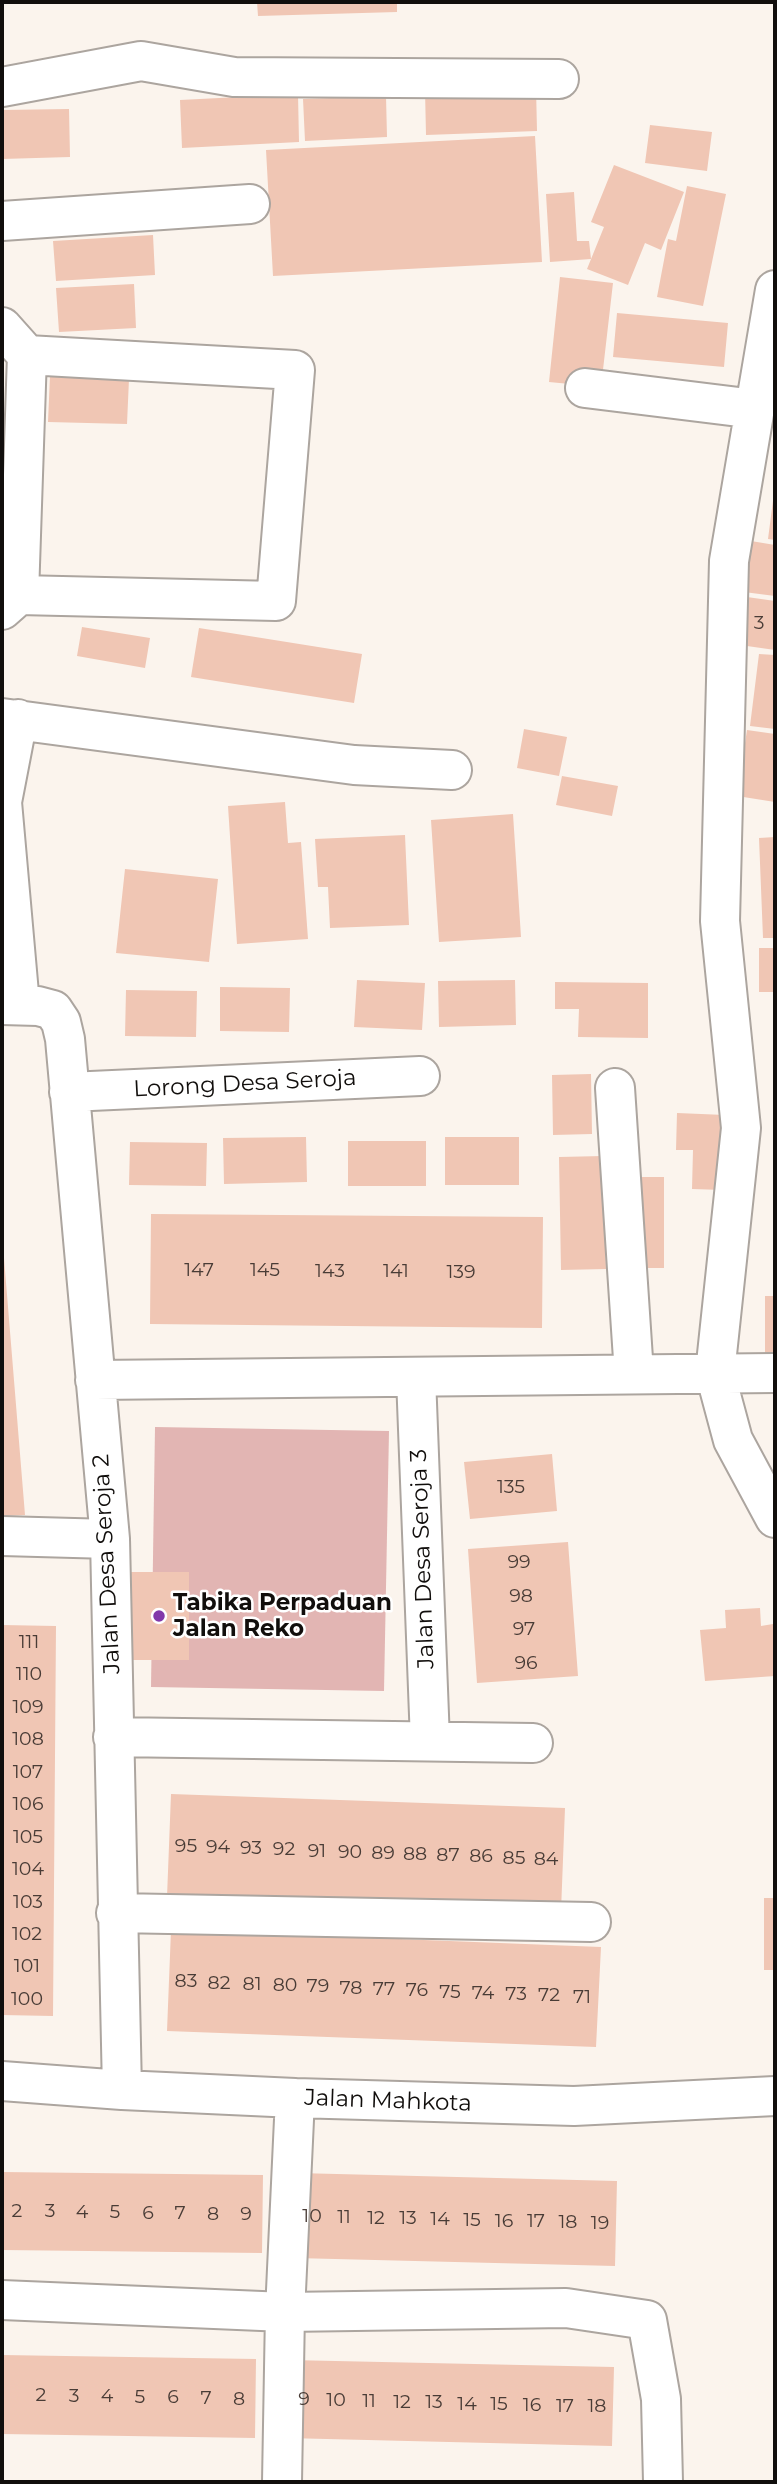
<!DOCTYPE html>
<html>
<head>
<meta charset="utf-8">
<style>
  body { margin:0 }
  #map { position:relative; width:777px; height:2484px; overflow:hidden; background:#fbf4ed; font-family:Montserrat,sans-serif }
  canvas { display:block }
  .frame { position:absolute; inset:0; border:4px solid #110e0c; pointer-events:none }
</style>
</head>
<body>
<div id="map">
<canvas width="777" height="2484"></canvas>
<div class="frame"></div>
</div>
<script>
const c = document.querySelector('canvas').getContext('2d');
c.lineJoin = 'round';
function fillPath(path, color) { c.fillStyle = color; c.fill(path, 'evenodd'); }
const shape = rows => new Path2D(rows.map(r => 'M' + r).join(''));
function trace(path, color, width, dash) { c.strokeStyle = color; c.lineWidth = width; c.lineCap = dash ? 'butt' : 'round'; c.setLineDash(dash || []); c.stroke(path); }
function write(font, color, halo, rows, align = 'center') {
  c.font = font + ' Montserrat,sans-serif'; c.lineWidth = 5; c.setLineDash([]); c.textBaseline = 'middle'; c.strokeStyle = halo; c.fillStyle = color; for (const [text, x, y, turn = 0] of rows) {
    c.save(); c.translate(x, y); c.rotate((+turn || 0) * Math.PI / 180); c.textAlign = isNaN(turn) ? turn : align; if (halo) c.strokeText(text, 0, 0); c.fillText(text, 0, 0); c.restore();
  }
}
fillPath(shape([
  [155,1427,389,1431,384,1691,151,1687]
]), '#e2b5b3');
fillPath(shape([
  [257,2,397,2,397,12,258,16],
  [536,87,537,131,426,135,425,90],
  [298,94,299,142,182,148,180,100],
  [386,96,387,137,305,141,303,99],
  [69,109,70,157,2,159,2,110],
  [650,125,712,132,707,171,645,163],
  [535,136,542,262,273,276,266,150],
  [614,165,684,192,661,250,645,243,628,285,587,269,604,227,591,222],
  [687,186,726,194,703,306,657,297,668,239,676,241],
  [574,192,577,241,589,241,591,259,550,262,546,194],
  [153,235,155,275,56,281,53,241],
  [560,277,613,283,601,387,549,382],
  [134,284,136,328,59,332,56,288],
  [617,313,728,323,724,367,613,357],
  [50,376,129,379,127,424,48,422],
  [2,433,4,433,9,570,2,570],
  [774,493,775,493,775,540,768,539],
  [751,541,775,545,775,596,744,592],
  [747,597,775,601,775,650,740,645],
  [82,627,150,638,145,668,77,656],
  [199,628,362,654,354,703,191,677],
  [759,654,775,655,775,729,750,726],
  [524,729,567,737,559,776,517,768],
  [747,730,775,734,775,802,737,796],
  [562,776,618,786,612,816,556,805],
  [285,802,288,843,301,842,308,939,237,944,228,806],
  [513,814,521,937,439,942,431,820],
  [405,835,409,925,330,928,328,887,318,887,315,839],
  [775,837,775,938,763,938,759,838],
  [125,869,218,879,209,962,116,953],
  [759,948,775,948,775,992,759,992],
  [357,980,425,983,422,1030,354,1027],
  [515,980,516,1025,439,1027,438,981],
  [555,982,648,983,648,1038,578,1037,579,1009,555,1009],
  [220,987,290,988,289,1032,220,1031],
  [126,990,197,991,196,1037,125,1036],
  [591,1074,592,1134,553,1135,552,1075],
  [677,1113,725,1115,723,1190,692,1189,693,1150,676,1150],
  [306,1137,307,1182,224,1184,223,1138],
  [445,1137,519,1137,519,1185,445,1185],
  [348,1141,426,1141,426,1186,348,1186],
  [130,1142,207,1143,206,1186,129,1185],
  [603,1156,606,1269,561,1270,559,1157],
  [634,1177,664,1177,664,1268,634,1268],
  [151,1214,543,1217,542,1328,150,1324],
  [2,1258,4,1258,25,1515,2,1516],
  [765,1296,775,1296,775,1354,765,1354],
  [552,1454,557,1511,470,1519,464,1462],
  [568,1542,578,1676,477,1683,468,1549],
  [129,1572,189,1572,189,1660,129,1660],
  [760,1608,761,1626,773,1624,775,1676,705,1681,700,1630,726,1628,725,1610],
  [2,1625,56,1626,53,2016,2,2015],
  [171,1794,565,1808,561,1911,167,1897],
  [764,1898,775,1898,775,1970,764,1970],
  [171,1930,601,1947,596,2047,167,2031],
  [2,2172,263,2175,262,2253,2,2250],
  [297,2173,617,2181,615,2266,295,2258],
  [2,2355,256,2359,255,2438,2,2434],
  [289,2360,614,2367,612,2446,286,2438]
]), '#f0c6b4');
const minor = shape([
  [2,87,141,61,234,77,559,79],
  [2,221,250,204],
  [775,290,729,561,720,921,741,1128,715,1373,733,1440,775,1518],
  [2,327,27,355,295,370,276,601,19,595,2,610],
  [585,388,755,409],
  [19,595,27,355],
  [2,718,354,765,452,770],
  [18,719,2,802,20,1005],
  [2,1005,38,1006,53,1010,61,1022,65,1039,110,1539,122,2090],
  [615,1088,634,1374],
  [69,1092,420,1076],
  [416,1377,430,1741],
  [95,1380,775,1373],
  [2,1536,110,1539],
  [113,1737,533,1743],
  [116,1913,591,1922],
  [2,2081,122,2090,295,2098,574,2106,775,2096],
  [2,2300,285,2312,566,2308,647,2320,661,2399,663,2482],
  [282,2482,285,2312,295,2098]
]);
trace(minor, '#aca59f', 42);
trace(minor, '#fff', 38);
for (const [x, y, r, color] of [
  [159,1616,7,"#8238aa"]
]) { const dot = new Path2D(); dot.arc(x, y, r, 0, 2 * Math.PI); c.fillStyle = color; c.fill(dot); trace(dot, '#fff', 2.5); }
write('19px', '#493c36', null, [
  ["3",759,623],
  ["147",199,1270],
  ["145",265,1270],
  ["143",330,1271],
  ["141",396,1271],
  ["139",461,1272],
  ["135",511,1487],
  ["99",519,1562],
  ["98",521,1596],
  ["97",524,1629],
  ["111",29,1642],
  ["96",526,1663],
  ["110",29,1674],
  ["109",28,1707],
  ["108",28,1739],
  ["107",28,1772],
  ["106",28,1804],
  ["105",28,1837],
  ["95",186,1846],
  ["94",218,1847],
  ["93",251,1848],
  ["92",284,1849],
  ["91",317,1851],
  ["90",350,1852],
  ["89",383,1853],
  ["88",415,1854],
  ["87",448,1855],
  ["86",481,1856],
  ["85",514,1858],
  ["84",546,1859],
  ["104",28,1869],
  ["103",28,1902],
  ["102",27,1934],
  ["101",27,1966],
  ["83",186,1981],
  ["82",219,1983],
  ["81",252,1984],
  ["80",285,1985],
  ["79",318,1986],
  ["78",351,1988],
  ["77",384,1989],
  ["76",417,1990],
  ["75",450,1992],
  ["74",483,1993],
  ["73",516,1994],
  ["72",549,1995],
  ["71",582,1997],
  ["100",27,1999],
  ["2",17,2211],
  ["3",50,2211],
  ["4",82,2212],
  ["5",115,2212],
  ["6",148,2213],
  ["7",180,2213],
  ["8",213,2214],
  ["9",246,2214],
  ["10",312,2216],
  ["11",344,2217],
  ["12",376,2218],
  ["13",408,2218],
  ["14",440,2219],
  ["15",472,2220],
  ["16",504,2221],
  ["17",536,2221],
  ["18",568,2222],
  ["19",600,2223],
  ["2",41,2395],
  ["3",74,2396],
  ["4",107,2396],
  ["5",140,2397],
  ["6",173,2397],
  ["7",206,2398],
  ["8",239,2399],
  ["9",304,2399],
  ["10",336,2400],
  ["11",369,2401],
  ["12",402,2402],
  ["13",434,2402],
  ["14",467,2404],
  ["15",499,2404],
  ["16",532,2405],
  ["17",565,2406],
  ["18",597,2406]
]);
write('23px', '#110e0c', '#fff', [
  ["Lorong Desa Seroja",245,1084,-3],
  ["Jalan Desa Seroja 3",423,1559,-92],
  ["Jalan Desa Seroja 2",107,1564,-93],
  ["Jalan Mahkota",388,2101,2]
]);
write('bold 23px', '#110e0c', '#fff', [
  ["Tabika Perpaduan",173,1603],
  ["Jalan Reko",173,1629]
], 'left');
</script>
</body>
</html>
